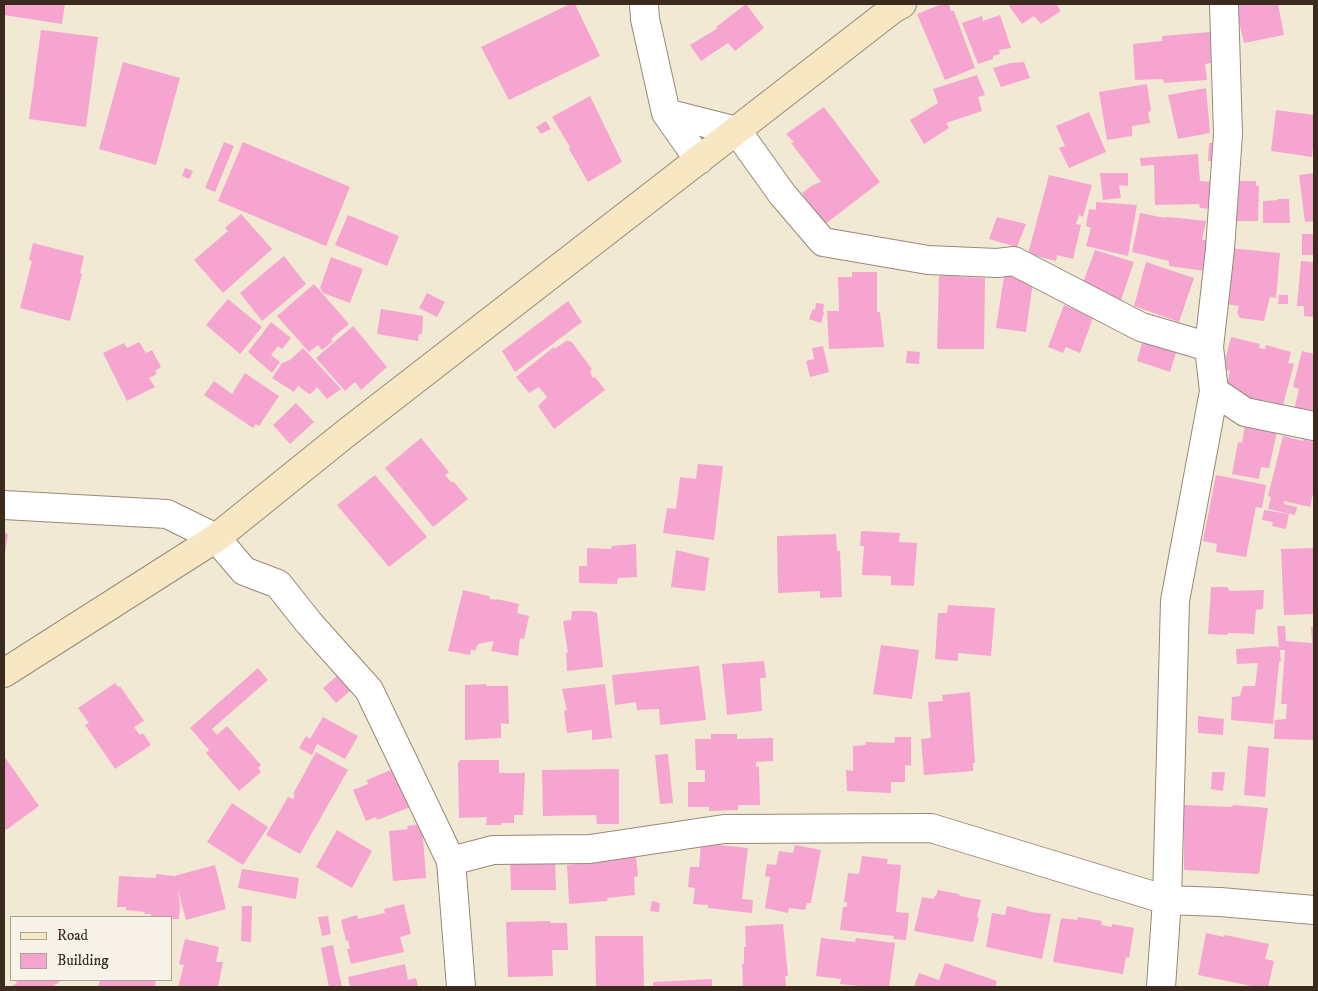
<!DOCTYPE html>
<html>
<head>
<meta charset="utf-8">
<style>
  body { margin:0 }
  #map { position:relative; width:1318px; height:991px; overflow:hidden; background:#f2e9d4; font-family:"IM FELL DW Pica",serif }
  canvas { display:block }
  .frame { position:absolute; inset:0; border:5px solid #3b2a1e; pointer-events:none }
  .legend { position:absolute; left:10px; top:916px; width:162px; height:65px; box-sizing:border-box; background:#f7f3e8; border:1px solid #aca397; margin:0; padding:6px 9px; list-style:none; font-size:15px; color:#3b2a1e }
  .legend li { display:flex; align-items:center; gap:10px; height:25px }
  .legend b { width:25px; border:1px solid #aca397 }
</style>
</head>
<body>
<div id="map">
<canvas width="1318" height="991"></canvas>
<div class="frame"></div>
<ul class="legend">
<li><b style="height:6px;background:#f7e8c3"></b>Road</li>
<li><b style="height:14px;background:#f6a5d0"></b>Building</li>
</ul>
</div>
<script>
const c = document.querySelector('canvas').getContext('2d');
c.lineJoin = 'round';
function fillPath(path, color) { c.fillStyle = color; c.fill(path, 'evenodd'); }
const shape = rows => new Path2D(rows.map(r => 'M' + r).join(''));
function trace(path, color, width, dash) { c.strokeStyle = color; c.lineWidth = width; c.lineCap = dash ? 'butt' : 'round'; c.setLineDash(dash || []); c.stroke(path); }
fillPath(shape([
  [4,4,65,4,62,24,4,15],
  [570,4,575,4,600,56,509,100,481,47],
  [746,4,764,28,735,51,728,43,701,61,690,45,718,28,716,27],
  [942,4,949,4,951,11,954,11,975,68,945,80,917,14],
  [1014,4,1056,4,1061,11,1041,24,1034,16,1022,24,1009,6],
  [1235,4,1278,4,1284,35,1244,43],
  [1000,15,1011,48,999,50,1000,54,993,56,993,59,978,64,962,23,982,16,983,21],
  [41,30,98,37,86,127,29,119],
  [1210,32,1211,63,1205,64,1207,80,1164,83,1163,79,1135,80,1133,44,1162,41,1162,36],
  [123,62,180,78,156,165,99,149],
  [1024,62,1030,78,1001,87,993,68,1011,63],
  [977,75,985,95,978,97,982,111,946,123,949,128,924,144,910,120,938,103,933,89],
  [1147,84,1151,111,1148,112,1150,123,1132,126,1132,136,1107,140,1099,92],
  [1206,88,1210,133,1178,139,1168,95],
  [590,96,622,162,588,182,569,149,570,147,552,117],
  [824,107,880,182,824,225,802,193,813,185,821,182,791,143,794,142,786,134],
  [1276,110,1314,115,1314,138,1312,157,1271,151],
  [1089,112,1106,152,1069,168,1059,148,1065,146,1056,126],
  [546,121,551,129,541,134,536,127],
  [224,142,234,146,215,192,205,188],
  [243,142,350,187,326,246,218,201],
  [1209,143,1217,143,1216,161,1208,161],
  [1198,154,1200,181,1216,182,1214,209,1200,208,1199,204,1155,205,1154,165,1141,166,1140,158],
  [185,168,193,171,189,179,182,176],
  [1100,173,1128,173,1128,186,1119,185,1121,198,1103,200],
  [1314,173,1314,221,1305,222,1299,175],
  [1049,175,1092,185,1083,217,1079,215,1076,224,1081,225,1073,259,1057,255,1056,261,1028,254],
  [1232,181,1256,181,1256,186,1259,186,1258,221,1232,221],
  [1278,199,1289,199,1290,223,1263,223,1263,201,1278,200],
  [1096,202,1137,205,1128,256,1086,246,1091,228,1086,226,1089,209,1096,210],
  [1140,213,1165,218,1164,217,1179,218,1206,221,1202,240,1208,240,1205,271,1169,266,1169,261,1132,252],
  [241,214,272,249,223,293,194,260,228,231,225,228],
  [348,215,399,236,387,266,335,245],
  [997,217,1026,224,1017,247,989,239],
  [1302,234,1314,234,1314,255,1302,255],
  [33,243,84,256,80,273,82,274,70,321,20,308,32,261,29,260],
  [1230,248,1280,253,1276,298,1270,297,1264,321,1240,318,1237,313,1239,306,1224,304],
  [1095,250,1134,262,1121,300,1081,288],
  [284,256,306,284,262,321,240,293],
  [331,257,363,269,350,303,323,293,320,288],
  [1313,258,1314,258,1314,317,1304,316,1304,306,1297,306,1301,261,1313,262],
  [1146,262,1194,278,1179,322,1134,306],
  [1005,270,1034,274,1026,332,996,328],
  [852,272,877,272,877,312,880,312,884,347,829,349,827,311,839,311,838,277,852,277],
  [958,275,960,277,985,278,984,349,937,349,939,276],
  [314,284,349,324,331,339,333,341,322,350,318,345,309,352,277,316],
  [427,293,445,302,437,317,419,308],
  [1279,295,1288,295,1288,304,1278,304],
  [228,299,262,327,240,354,206,325],
  [568,301,582,322,515,372,502,351],
  [816,303,824,304,823,312,824,313,821,323,809,319,813,309,815,310],
  [1064,305,1089,315,1093,318,1080,353,1066,347,1063,353,1048,347],
  [381,309,423,316,422,334,419,334,418,341,377,334],
  [271,322,291,338,282,349,278,346,271,355,280,362,272,373,248,352],
  [353,326,387,367,361,390,355,382,345,391,316,358],
  [1144,335,1178,346,1170,372,1137,361],
  [1231,337,1260,344,1259,348,1265,349,1266,345,1291,352,1288,363,1294,364,1283,405,1263,400,1261,406,1224,397,1230,371,1223,369],
  [568,340,570,342,571,341,592,369,590,372,593,378,595,377,605,390,554,429,538,406,547,397,539,387,529,393,516,377,554,347,554,349],
  [139,342,146,353,152,350,161,367,155,371,157,374,149,378,155,387,127,401,103,353,124,343,127,348],
  [823,346,829,372,810,377,806,361,814,359,812,348],
  [303,348,341,389,327,399,317,387,312,393,309,394,298,386,294,392,272,378,282,363,290,360],
  [907,351,920,352,919,364,906,363],
  [1302,351,1314,354,1314,415,1294,410,1299,389,1293,387],
  [245,373,279,396,259,426,256,424,253,428,204,395,214,381,232,394],
  [296,403,314,422,290,444,273,425],
  [1245,425,1277,432,1269,468,1261,467,1259,479,1232,474,1238,442,1242,443],
  [1283,436,1303,441,1303,439,1314,442,1314,489,1310,507,1284,501,1284,504,1297,507,1295,515,1268,509,1271,497,1268,496],
  [421,438,449,472,445,475,451,482,454,482,468,499,433,527,385,468],
  [698,464,723,466,714,540,663,533,667,508,676,509,680,477,696,479],
  [375,475,427,537,389,567,337,505],
  [1216,475,1266,485,1262,508,1256,507,1246,557,1216,552,1217,544,1203,541],
  [1264,510,1289,514,1286,529,1272,526,1273,522,1262,520],
  [861,531,900,533,899,542,917,543,914,586,891,585,891,576,862,575,864,546,860,546],
  [4,533,8,534,5,553,4,553],
  [836,534,837,551,840,551,842,597,820,598,820,591,778,593,777,536],
  [636,544,637,577,618,578,617,584,579,583,579,566,587,566,587,548,611,549,612,546],
  [1314,548,1314,614,1284,615,1281,549],
  [676,550,709,558,705,591,671,587],
  [1211,587,1227,587,1230,591,1264,590,1263,609,1256,610,1254,634,1228,633,1227,635,1208,634],
  [463,590,489,596,490,599,497,600,497,599,519,604,517,613,529,616,524,639,520,638,518,656,491,651,494,641,478,644,475,651,471,649,470,655,448,651],
  [948,605,995,608,991,656,958,653,958,661,935,659,938,613,947,613],
  [572,611,591,611,597,613,603,667,567,671,566,652,568,653,563,621,571,620],
  [1277,626,1285,626,1286,641,1312,643,1311,627,1314,627,1314,740,1274,739,1275,720,1286,719,1287,704,1281,704,1285,650,1280,650,1281,661,1279,662,1273,724,1231,720,1232,697,1240,696,1243,686,1255,686,1258,663,1237,664,1236,649,1276,646,1279,648],
  [881,645,919,650,912,699,873,694],
  [764,661,766,678,760,678,762,711,727,715,722,664],
  [699,666,706,720,660,725,659,709,637,710,636,702,615,705,612,675],
  [258,668,268,680,212,729,217,735,227,726,261,765,258,768,261,772,239,791,206,753,209,750,190,728],
  [345,669,358,684,336,703,323,688],
  [115,683,118,687,120,686,144,721,134,727,140,735,143,733,151,745,115,769,85,725,89,723,78,708],
  [486,684,487,686,508,686,509,724,501,723,501,738,465,740,465,685],
  [605,684,612,738,592,740,592,730,567,733,564,711,567,710,562,689],
  [970,692,975,763,973,763,973,771,924,775,921,739,931,738,928,702,943,701,942,695],
  [1198,716,1224,719,1223,735,1198,733],
  [323,717,358,736,345,759,317,744,312,755,299,748,306,736,310,739],
  [711,734,737,734,737,739,773,738,773,761,756,762,756,767,759,766,760,805,738,805,738,810,709,811,709,807,688,807,688,782,705,782,705,770,696,770,695,739,711,739],
  [895,737,911,737,911,766,905,765,905,782,891,782,891,793,847,791,846,770,853,771,853,746,866,745,866,742,894,743],
  [1248,746,1269,748,1265,797,1244,795],
  [316,752,348,770,300,854,266,835,288,797,293,799,295,795,293,794],
  [668,754,673,803,660,804,655,755],
  [4,756,39,806,6,830,4,827],
  [460,760,499,760,499,773,525,773,523,815,514,815,514,823,501,823,501,825,486,825,487,817,459,818,458,763],
  [393,769,413,806,377,820,376,817,366,821,353,790,368,784,367,780],
  [619,769,619,824,597,824,596,815,543,816,542,770],
  [1212,772,1225,772,1223,791,1211,789],
  [232,803,268,827,243,865,207,842],
  [1184,805,1232,807,1233,805,1268,808,1259,874,1184,870],
  [422,824,426,878,393,881,389,831,408,829,407,826],
  [337,830,372,851,352,888,316,867],
  [701,843,748,848,742,899,753,900,752,913,708,908,708,905,693,904,695,888,688,887,690,867,699,867],
  [795,845,821,850,811,903,807,903,805,910,789,908,788,913,765,908,770,877,765,876,767,864,776,865,779,851,793,853],
  [636,856,638,876,634,877,635,895,607,898,608,901,569,904,567,865,577,864,577,862],
  [862,856,888,859,887,864,901,865,896,912,909,913,906,940,893,939,894,936,840,930,843,907,847,907,847,902,844,902,848,873,859,874],
  [555,857,556,890,511,890,510,859],
  [215,865,226,909,186,920,178,891,180,906,179,919,171,919,171,917,151,917,151,914,144,914,145,912,126,910,126,907,117,907,119,876,156,878,156,874,174,876],
  [242,869,299,878,296,899,238,888],
  [938,890,959,894,960,896,981,900,977,917,979,918,973,942,914,931,922,897,933,899,935,896,936,896],
  [652,901,660,903,659,912,650,911],
  [404,904,411,934,400,937,404,952,351,964,347,949,350,949,348,940,346,941,341,920,357,915,358,919,385,913,384,909],
  [242,906,252,906,251,942,241,941],
  [1007,906,1029,911,1029,912,1051,914,1042,959,986,947,992,913,1005,915],
  [328,916,331,934,322,936,318,917],
  [1078,917,1102,921,1101,925,1112,927,1112,924,1134,928,1129,958,1126,957,1123,974,1053,962,1061,918,1077,920],
  [550,921,550,923,567,923,568,950,552,950,553,976,508,977,506,922],
  [783,924,788,976,785,976,786,987,743,987,742,964,744,964,744,947,746,947,745,926],
  [1206,933,1224,937,1225,935,1269,944,1265,959,1274,961,1268,987,1256,987,1198,975],
  [595,936,643,936,644,987,596,987],
  [821,938,855,942,856,938,895,943,889,987,868,987,840,984,841,979,816,976],
  [185,939,219,947,216,962,223,962,218,987,178,987,184,965,179,964],
  [333,945,342,987,329,987,321,948],
  [945,963,997,981,995,987,914,987,919,973,939,980],
  [405,964,408,980,416,978,418,987,350,987,348,977],
  [712,979,712,987,653,987,653,982],
  [15,980,62,980,52,987,11,987,17,983],
  [100,980,156,980,155,987,98,987]
]), '#f6a5d0');
const street = shape([
  [644,4,645,19,666,113,737,131,782,194,823,242,928,260,997,263,1014,261,1141,327,1209,347],
  [666,113,699,160],
  [1214,391,1245,412,1314,426],
  [4,505,167,514,216,538,244,571,278,584,309,623,369,690,451,861,461,987],
  [451,861,493,850,590,849,724,829,931,828,1167,900,1220,902,1314,910],
  [1161,987,1167,900,1175,601,1214,391,1209,347,1220,249,1228,134,1224,4]
]);
const secondary = shape([
  [4,673,216,538,345,434,893,9,902,4]
]);
trace(street, '#968a79', 30);
trace(secondary, '#968a79', 30);
trace(street, '#fff', 28);
trace(secondary, '#f7e8c3', 28);
</script>
</body>
</html>
